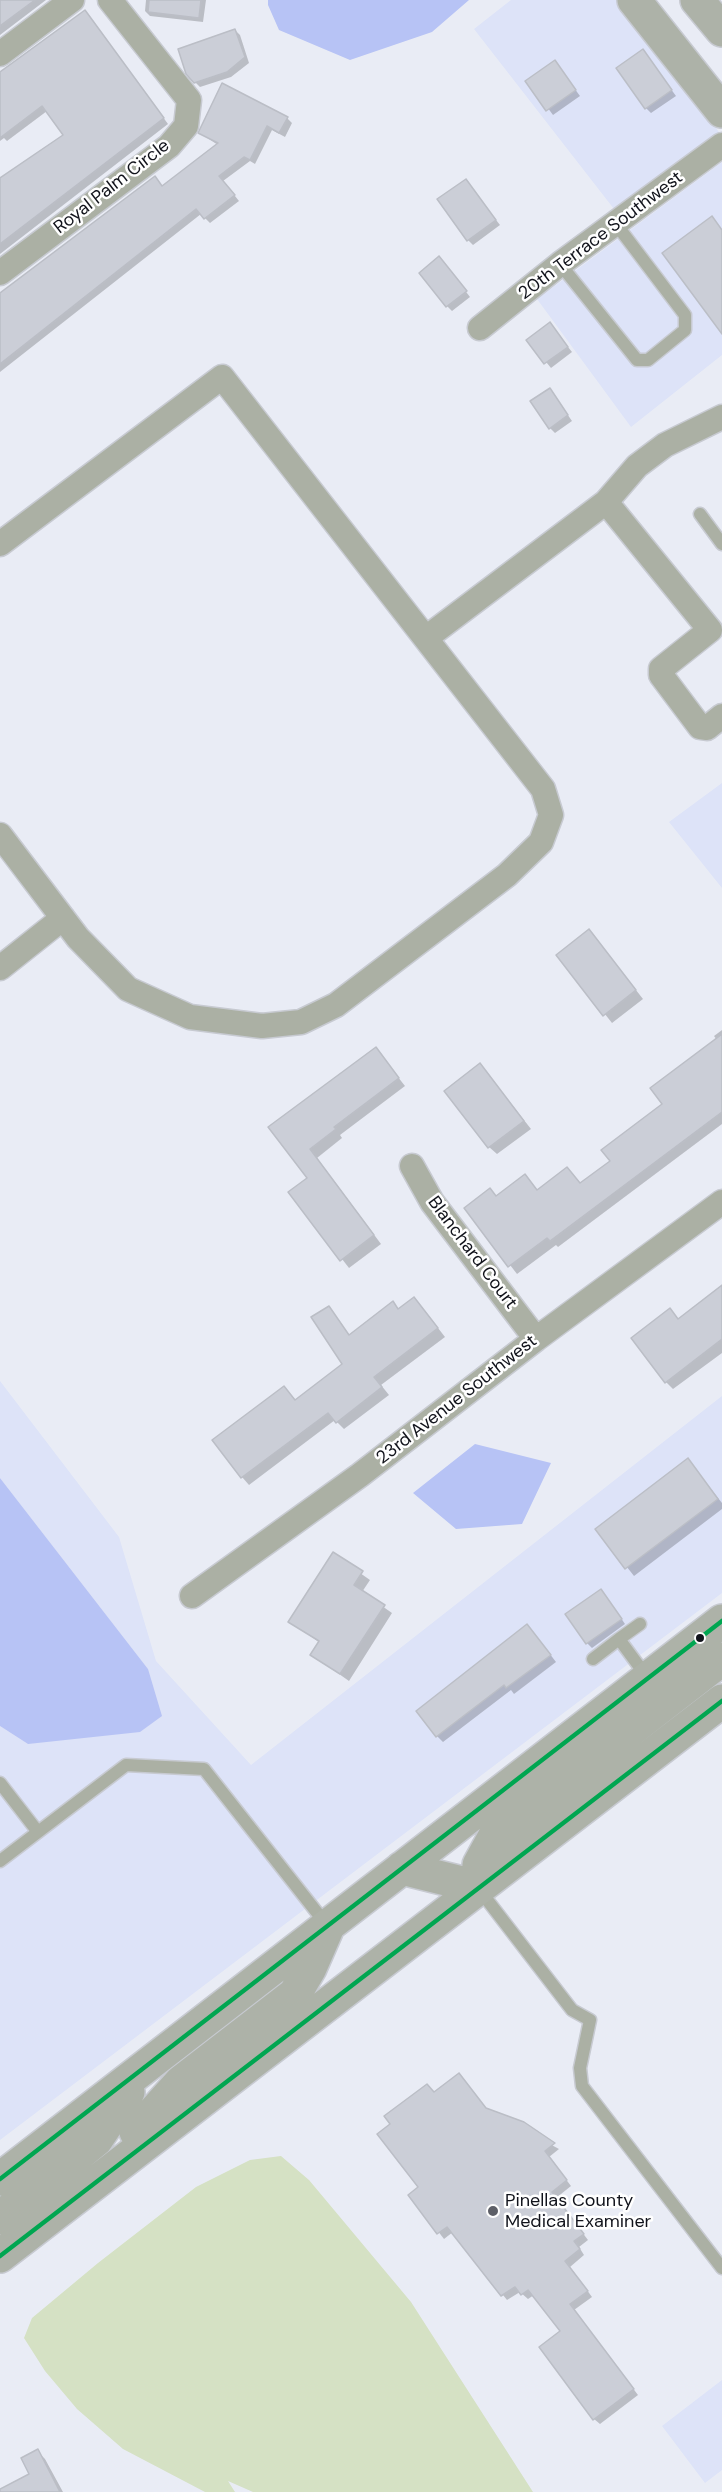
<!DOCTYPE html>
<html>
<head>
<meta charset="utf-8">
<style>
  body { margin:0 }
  canvas { display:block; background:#e9ecf5 }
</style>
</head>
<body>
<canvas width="722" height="2492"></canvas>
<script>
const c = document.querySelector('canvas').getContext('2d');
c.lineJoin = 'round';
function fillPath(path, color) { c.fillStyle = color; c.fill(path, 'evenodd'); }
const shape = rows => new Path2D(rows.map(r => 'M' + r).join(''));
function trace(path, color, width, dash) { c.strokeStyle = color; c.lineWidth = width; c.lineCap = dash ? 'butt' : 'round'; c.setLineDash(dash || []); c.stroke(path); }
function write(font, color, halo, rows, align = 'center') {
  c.font = font + ' "DM Sans",sans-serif'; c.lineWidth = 5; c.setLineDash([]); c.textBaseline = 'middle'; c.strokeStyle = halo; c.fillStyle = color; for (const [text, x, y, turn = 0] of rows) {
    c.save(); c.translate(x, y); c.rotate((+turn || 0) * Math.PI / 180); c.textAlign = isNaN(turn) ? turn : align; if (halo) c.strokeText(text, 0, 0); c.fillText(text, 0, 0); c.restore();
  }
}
fillPath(shape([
  [511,0,618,0,719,132,614,209,474,29],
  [722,162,722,355,631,427,537,299],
  [722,783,722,888,669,822],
  [0,1381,119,1537,156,1661,251,1765,722,1396,722,1593,0,2140,0,1726,28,1744,148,1669,0,1478],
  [722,2380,722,2470,705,2483,662,2426]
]), '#dde3f8');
fillPath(shape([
  [281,2156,309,2180,411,2302,533,2492,253,2492,228,2481,235,2492,205,2492,123,2449,77,2409,45,2371,24,2338,32,2318,98,2263,196,2187,250,2160]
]), '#d5e1c4');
fillPath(shape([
  [268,0,469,0,432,32,350,60,279,30,268,5],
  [475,1444,551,1463,522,1524,456,1529,413,1493],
  [0,1478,148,1669,162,1716,140,1732,28,1744,0,1726]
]), '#b7c3f5');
fillPath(shape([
  [0,0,46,0,0,35],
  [146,0,206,0,203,22,150,16,145,11],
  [90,17,168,124,0,254,0,181,65,135,47,111,7,141,4,138,0,141,0,75],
  [235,30,240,35,249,63,231,77,200,87,195,82],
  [643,51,676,96,651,113,646,108],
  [555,62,580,96,553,115,528,81],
  [287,118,292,123,285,137,272,130,255,164,250,161,223,181,239,201,210,223,201,214,0,372,0,294,163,187,218,145,200,133],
  [466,181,500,225,473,245,468,240],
  [444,263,470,297,452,311,447,306],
  [554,329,572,352,551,368,529,341],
  [554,395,572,421,555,433,550,428],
  [596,939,643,999,612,1023,558,955],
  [722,1030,722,1124,558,1247,556,1245,517,1274,466,1208,497,1197,524,1176,538,1192,581,1185,612,1161,664,1104,717,1040,714,1036],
  [376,1049,405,1086,340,1135,342,1138,317,1158,381,1244,349,1268,290,1192,309,1178,270,1128],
  [487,1073,531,1129,497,1154,489,1147],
  [722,1287,722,1353,673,1389,666,1382,677,1318,679,1320],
  [393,1303,399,1310,421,1306,445,1337,381,1385,389,1395,344,1429,335,1420,249,1485,242,1477,284,1388,296,1401,344,1364,329,1308,350,1336],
  [688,1460,722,1503,722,1509,634,1576,597,1529],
  [333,1554,370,1580,362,1592,392,1613,349,1681,312,1655,320,1643,290,1621],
  [606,1596,625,1624,592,1648,587,1643],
  [533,1632,556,1662,514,1694,511,1690,443,1742,437,1736],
  [434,2094,487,2110,559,2149,549,2157,571,2186,556,2198,588,2240,579,2247,584,2255,570,2267,592,2297,574,2310,638,2395,600,2424,594,2419,562,2332,534,2295,528,2299,520,2292,507,2300,453,2232,444,2239,410,2195,420,2188],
  [37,2451,45,2459,63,2492,20,2492,31,2474]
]), '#0003');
const building = shape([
  [0,0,35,0,0,26,0,0],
  [149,0,201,0,199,18,148,12,149,0],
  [85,10,164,118,0,244,0,178,63,135,42,106,0,138,0,72,85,10],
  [235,29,245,57,227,72,194,83,186,74,178,49,235,29],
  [643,49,672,90,645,109,616,68,643,49],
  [555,60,576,90,546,111,525,81,555,60],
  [222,83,288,117,279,133,267,126,250,160,244,157,219,176,235,195,204,219,196,209,0,364,0,293,155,176,162,186,218,143,198,133,222,83],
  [466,179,496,220,467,241,437,199,466,179],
  [712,216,722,230,722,334,662,253,712,216],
  [439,256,467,291,446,307,419,273,439,256],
  [550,322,568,347,544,364,526,340,550,322],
  [550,388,568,415,549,429,530,401,550,388],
  [589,929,636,990,603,1016,556,955,589,929],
  [722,1034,722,1112,550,1241,547,1238,508,1267,464,1208,490,1188,496,1196,525,1174,537,1190,567,1167,580,1183,610,1161,601,1150,662,1104,650,1088,722,1034],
  [376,1047,399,1078,334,1127,336,1129,310,1149,374,1235,340,1261,288,1192,307,1178,268,1127,376,1047],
  [480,1063,524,1121,488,1148,444,1091,480,1063],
  [722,1285,722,1339,665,1383,631,1338,670,1308,678,1319,722,1285],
  [414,1297,438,1328,374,1377,382,1387,336,1423,328,1413,241,1478,212,1440,284,1386,295,1400,342,1364,311,1317,329,1306,349,1335,393,1301,398,1309,414,1297],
  [688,1458,718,1499,625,1569,595,1529,688,1458],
  [333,1552,363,1571,354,1585,385,1605,340,1674,310,1655,319,1641,288,1622,333,1552],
  [601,1589,622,1619,586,1644,565,1614,601,1589],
  [527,1624,551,1655,506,1688,504,1685,436,1737,416,1711,527,1624],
  [459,2073,486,2108,524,2122,555,2143,545,2151,567,2180,552,2192,584,2234,574,2241,580,2249,565,2261,588,2291,570,2304,634,2389,593,2420,539,2347,560,2331,528,2290,521,2295,515,2287,501,2296,447,2227,437,2234,408,2195,418,2187,377,2134,390,2124,384,2116,427,2084,434,2092,459,2073],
  [38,2449,60,2492,0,2492,0,2489,29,2474,21,2458,38,2449]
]);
fillPath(building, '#cbced7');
trace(building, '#bbbec6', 1.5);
const service = shape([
  [560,264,637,360,648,360,685,330,685,315,616,224],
  [700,514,722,544],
  [619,1639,640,1624],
  [593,1659,619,1639,647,1677],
  [0,1783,38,1832],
  [0,1861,126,1765,204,1769,326,1924],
  [478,1888,572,2010,590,2020,580,2068,582,2086,722,2268]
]);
const minor = shape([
  [0,54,72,0],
  [0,273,169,146,186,126,189,100,110,0],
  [480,328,560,264,722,145],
  [606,502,710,630,661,669,661,675,700,727,707,728,722,716],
  [0,544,222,377,543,789,551,815,541,842,507,875,336,1005,301,1022,262,1026,190,1017,128,989,78,938,0,835],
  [426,638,606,502,637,466,665,445,722,417],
  [0,968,63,918],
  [412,1166,432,1202,536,1339],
  [192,1596,360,1475,536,1339,722,1202]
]);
const primary = shape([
  [634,0,722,111],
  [697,0,722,30],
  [402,1868,478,1887],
  [478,1887,479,1865,496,1834,722,1659],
  [136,2132,181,2082,295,1994,310,1968,327,1929],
  [0,2179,722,1621],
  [0,2218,96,2140,128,2092],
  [0,2256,722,1701]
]);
trace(service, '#c7cad1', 15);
trace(minor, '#c7cad1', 27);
trace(primary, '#c7cad1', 36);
trace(service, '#abb0a4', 12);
trace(minor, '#abb0a4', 24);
trace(primary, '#adb2a8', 33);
trace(shape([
  [0,2179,722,1621],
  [0,2256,722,1701]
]), '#00a651', 4.5);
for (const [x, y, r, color] of [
  [700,1638,5,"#11131b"],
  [493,2211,6,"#5d5f67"]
]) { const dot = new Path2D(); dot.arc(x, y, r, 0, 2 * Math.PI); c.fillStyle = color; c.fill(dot); trace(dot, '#fff', 2); }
write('18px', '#11131b', '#fff', [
  ["Royal Palm Circle",112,187,-38],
  ["20th Terrace Southwest",601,236,-37],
  ["Blanchard Court",472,1253,53],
  ["23rd Avenue Southwest",457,1400,-38]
]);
write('18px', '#11131b', '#fff', [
  ["Pinellas County",505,2201],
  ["Medical Examiner",505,2222]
], 'left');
</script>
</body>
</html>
